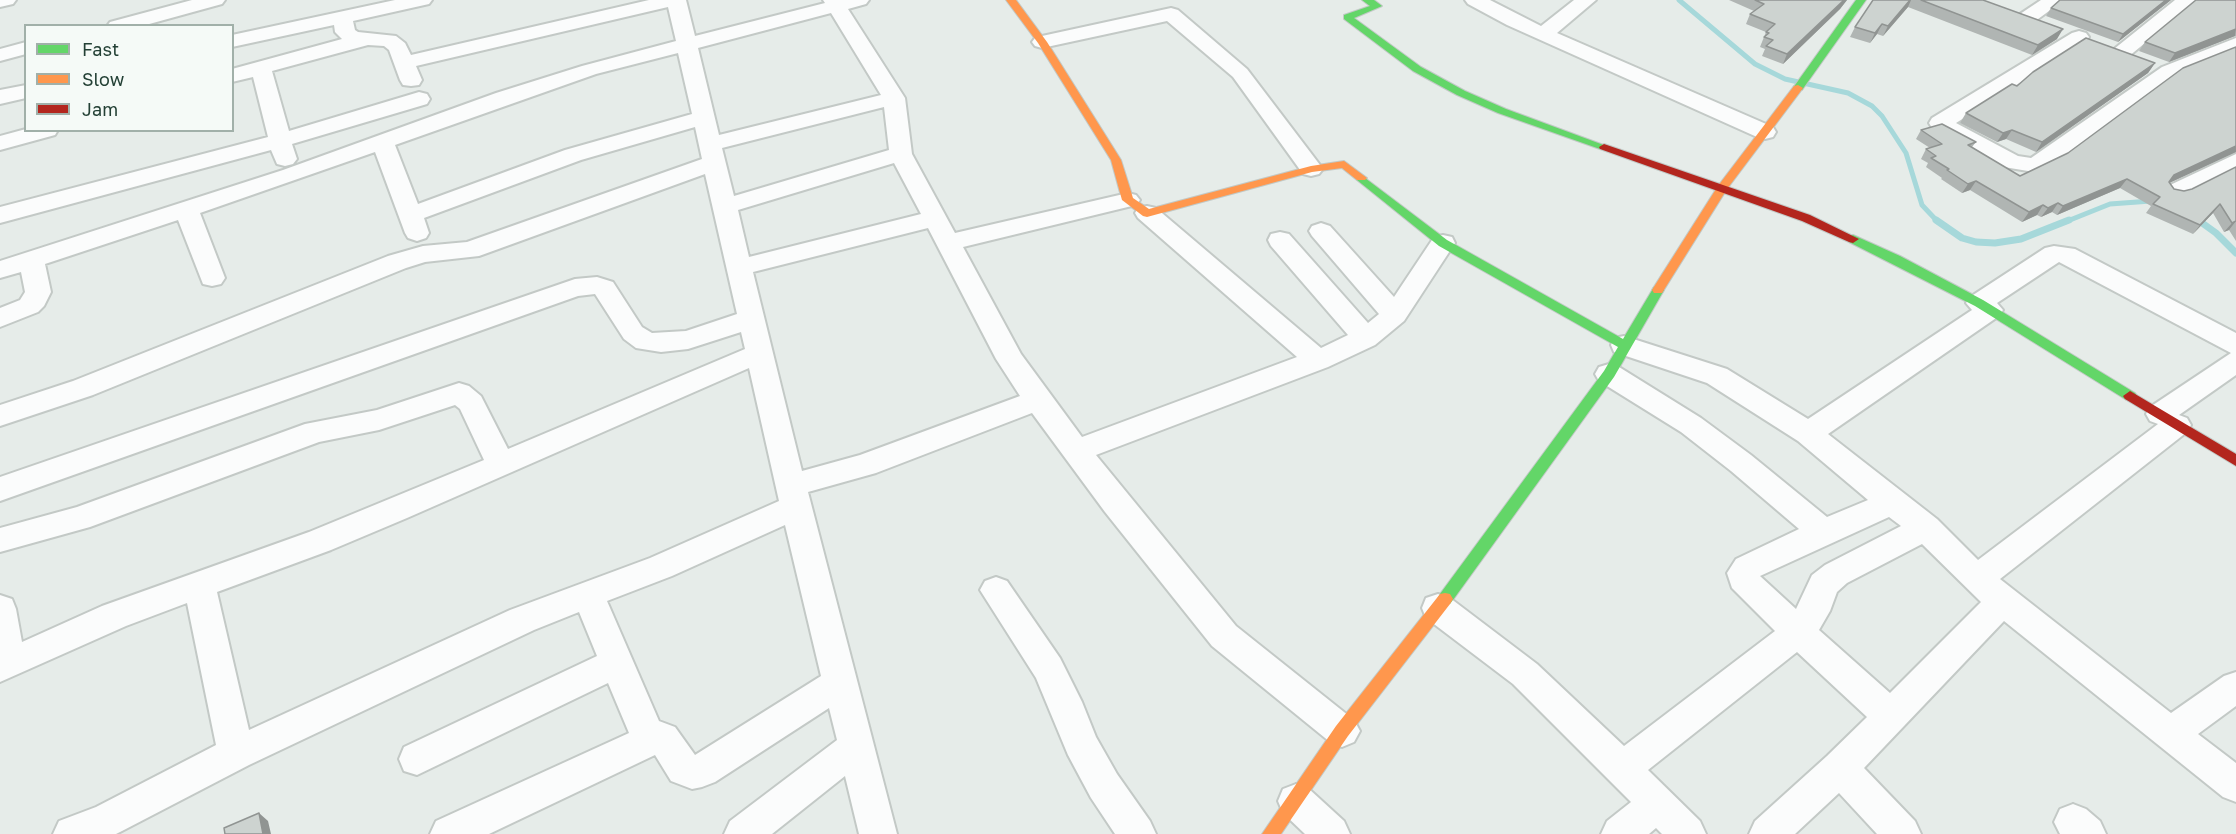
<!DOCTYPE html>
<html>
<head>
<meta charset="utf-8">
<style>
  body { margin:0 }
  #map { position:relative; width:2236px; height:834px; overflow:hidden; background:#e6ece9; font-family:"Golos Text",sans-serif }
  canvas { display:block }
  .legend { position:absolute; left:24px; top:24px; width:210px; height:108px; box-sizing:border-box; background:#f5faf7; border:2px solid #a1b0a9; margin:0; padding:8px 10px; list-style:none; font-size:18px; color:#234035 }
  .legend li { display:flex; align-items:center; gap:12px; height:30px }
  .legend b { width:30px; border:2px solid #a1b0a9 }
</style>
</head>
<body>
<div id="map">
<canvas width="2236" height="834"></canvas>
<ul class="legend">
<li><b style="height:8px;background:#63d668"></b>Fast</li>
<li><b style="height:8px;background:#ff974d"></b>Slow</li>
<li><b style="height:8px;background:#b3261e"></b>Jam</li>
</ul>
</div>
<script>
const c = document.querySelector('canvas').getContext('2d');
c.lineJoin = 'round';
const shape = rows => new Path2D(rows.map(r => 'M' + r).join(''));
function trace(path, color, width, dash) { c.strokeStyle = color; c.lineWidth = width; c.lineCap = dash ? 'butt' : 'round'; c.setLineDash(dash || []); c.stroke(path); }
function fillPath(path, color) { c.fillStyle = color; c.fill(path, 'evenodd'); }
trace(shape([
  [1679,0,1755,64,1785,79,1848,93,1872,106,1882,116,1906,153,1922,205,1938,222],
  [2197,219,2201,222],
  [2065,222,2110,204,2151,201]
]), '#a6d8da', 5);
trace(shape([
  [1936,220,1962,238,1976,242,1995,243,2021,239,2069,220],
  [2198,220,2216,233,2236,253]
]), '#a6d8da', 7);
const street = shape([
  [0,0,16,0,13,4,0,7,0,0],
  [192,0,225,0,222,4,142,26,107,26,110,22,192,0],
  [395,0,432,0,429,4,353,21,355,30,358,32,396,36,405,43,411,55,649,0,686,0,695,36,825,3,823,0,869,0,866,4,848,9,905,98,912,154,955,233,1128,193,1136,195,1140,200,1136,205,963,247,1021,354,1082,437,1297,357,1138,218,1135,213,1138,208,1147,206,1156,208,1321,348,1348,335,1271,246,1268,240,1271,234,1280,232,1289,234,1368,323,1379,314,1312,236,1309,231,1312,226,1321,223,1330,226,1394,297,1434,237,1443,235,1452,237,1455,243,1404,321,1375,345,1328,367,1096,455,1236,626,1354,720,1360,731,1354,742,1342,747,1330,742,1212,646,1105,512,1032,413,876,473,808,492,897,834,859,834,845,776,772,834,724,834,730,821,837,740,829,708,715,782,702,787,692,789,671,781,655,755,489,834,430,834,436,821,629,733,608,683,417,775,404,771,399,759,404,747,597,656,579,612,534,630,249,765,122,831,116,834,53,834,59,821,96,807,216,745,187,603,126,626,0,682,0,595,12,599,16,609,22,642,102,606,309,532,484,460,460,409,455,405,379,430,319,442,90,527,0,552,0,528,77,507,305,424,377,410,459,383,469,386,481,396,508,449,745,349,741,332,688,349,661,352,636,348,624,339,595,294,578,296,0,501,0,477,575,279,597,277,613,282,642,327,652,333,686,331,737,314,705,174,479,256,425,262,406,268,93,395,0,426,0,405,73,381,388,256,423,246,467,242,702,159,695,127,581,160,424,218,429,233,426,238,417,241,408,238,405,233,375,152,200,213,225,278,221,284,212,286,203,284,178,220,45,264,51,292,44,306,38,312,0,327,0,308,20,300,25,292,21,272,0,278,0,261,283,170,496,93,582,66,676,41,668,7,416,66,422,80,419,85,411,86,403,85,400,80,389,50,384,46,368,45,272,71,289,131,419,92,427,94,430,99,427,104,292,144,297,159,293,164,285,166,277,164,271,150,0,223,0,207,268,137,253,77,232,82,232,69,342,39,335,32,334,25,232,47,232,35,395,0],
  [831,13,881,95,719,135,698,48,831,13],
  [678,53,692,114,565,150,418,204,395,145,596,74,678,53],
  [884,107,889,150,734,196,722,148,884,107],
  [894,163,921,214,749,257,738,210,894,163],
  [928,228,996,359,1020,396,860,455,802,471,753,272,928,228],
  [749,368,779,501,650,558,510,610,249,730,217,592,331,550,407,518,749,368],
  [785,525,821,676,695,755,675,727,659,721,607,601,672,576,785,525],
  [1465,0,1490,0,1541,26,1574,0,1596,0,1557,33,1773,127,1776,132,1773,137,1765,139,1757,137,1507,25,1468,4,1465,0],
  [2041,0,2064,0,2034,22,2020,22,2017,18,2020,14,2041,0],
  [2175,0,2197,0,2128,57,2121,59,2114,57,2111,53,2114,49,2175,0],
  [1171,8,1178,10,1247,69,1323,169,1319,174,1311,176,1303,174,1233,77,1167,21,1042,48,1035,46,1032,42,1035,38,1042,36,1171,8],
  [2079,31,2086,33,2089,37,2086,41,1956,123,2018,156,2031,158,2162,67,2236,38,2236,51,2176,75,2056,163,2034,172,2004,167,1932,128,1929,123,1932,118,2072,33,2079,31],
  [26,42,26,54,0,61,0,49,26,42],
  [26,85,26,98,0,104,0,90,26,85],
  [26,129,58,130,55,135,0,150,0,136,26,129],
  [2236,154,2236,170,2184,196,2176,198,2168,196,2164,191,2168,186,2236,154],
  [2054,246,2075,249,2236,333,2236,375,2179,415,2187,418,2191,425,2187,432,2000,579,2171,713,2224,676,2236,672,2236,706,2198,734,2236,763,2236,802,2223,797,2004,621,1864,768,1915,821,1921,834,1877,834,1839,793,1795,834,1749,834,1755,821,1827,756,1867,717,1797,652,1648,770,1700,821,1706,834,1662,834,1656,828,1649,834,1601,834,1607,821,1631,802,1513,684,1426,618,1422,608,1426,598,1438,594,1450,598,1537,664,1624,746,1775,631,1732,588,1727,573,1736,559,1799,529,1731,471,1681,432,1599,381,1595,374,1599,367,1609,364,1619,367,1701,418,1751,455,1827,517,1868,500,1798,441,1707,383,1614,352,1611,345,1614,338,1624,336,1727,369,1808,419,1972,310,1966,303,1970,297,2045,248,2054,246],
  [2059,262,2231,353,2150,407,2146,414,2150,421,2158,424,1978,560,1937,519,1828,434,1999,316,2003,310,1997,303,2059,262],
  [1889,517,1901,526,1825,565,1812,575,1796,609,1760,576,1889,517],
  [1922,544,1981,602,1890,693,1819,630,1830,611,1837,592,1847,583,1922,544],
  [996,577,1007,581,1060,658,1082,702,1096,737,1117,774,1150,821,1156,834,1115,834,1091,798,1068,755,1036,678,980,590,985,581,996,577],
  [1296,784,1309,789,1344,821,1350,834,1305,834,1283,813,1278,801,1283,789,1296,784],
  [2073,804,2086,809,2100,821,2106,834,2060,834,2054,822,2060,809,2073,804]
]);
const fast = shape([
  [1362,0,1374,0,1382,6,1354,18,1421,67,1465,91,1506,109,1609,147,1608,149,1600,149,1498,113,1457,95,1413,71,1344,19,1344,15,1370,6,1362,0],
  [1856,0,1866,0,1802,90,1794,90,1793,88,1856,0],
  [1361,175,1447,240,1623,339,1654,287,1658,286,1664,290,1614,377,1450,604,1445,605,1440,604,1437,599,1440,594,1604,371,1618,347,1439,246,1357,180,1357,176,1361,175],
  [1853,235,1900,256,1983,300,2135,393,2137,396,2130,401,2125,399,1975,306,1849,242,1847,239,1849,236,1853,235]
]);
const slow = shape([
  [1006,0,1016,0,1047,42,1121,160,1133,198,1149,209,1311,166,1344,161,1367,178,1365,180,1357,180,1342,168,1312,172,1147,217,1143,216,1122,200,1111,160,1038,43,1006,0],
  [1798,85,1803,88,1727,189,1662,293,1654,293,1652,290,1718,186,1794,86,1798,85],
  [1445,593,1450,594,1453,599,1450,604,1348,736,1281,834,1262,834,1336,726,1440,594,1445,593]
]);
const jam = shape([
  [1604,144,1810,215,1859,239,1853,243,1849,242,1802,221,1600,149,1599,147,1604,144],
  [2130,391,2236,454,2236,466,2125,399,2123,396,2130,391]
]);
trace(street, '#c3c9c6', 4);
trace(fast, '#c2c9c6', 2);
trace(slow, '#c2c9c6', 2);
trace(jam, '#c2c9c6', 2);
fillPath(street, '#fbfcfc');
fillPath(fast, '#63d668');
fillPath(slow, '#ff974d');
fillPath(jam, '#b3261e');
fillPath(shape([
  [1729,0,1847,0,1840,9,1783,64,1762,56,1765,49,1760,47,1766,32,1746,24,1750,14,1754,11],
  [1873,0,1983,0,2057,39,2032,55,1908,7,1883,36,1877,34,1870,43,1850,37,1855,27],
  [2060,0,2171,0,2118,42,2046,16,2051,8],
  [2236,0,2236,36,2235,36,2169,62,2139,51,2145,42],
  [2236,47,2236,152,2169,183,2174,189,2184,191,2192,189,2236,167,2236,241,2229,230,2224,232,2213,213,2193,234,2146,213,2151,206,2120,188,2057,215,2052,212,2041,217,2037,215,2022,222,1970,190,1962,193,1941,179,1942,178,1926,167,1928,163,1921,159,1926,149,1930,148,1916,139,1921,130,1976,142,1972,147,2020,176,2068,153],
  [2155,63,2148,73,2036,152,2006,139,1997,142,1960,123,1966,113,2017,86]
]), '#b0b5b3');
fillPath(shape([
  [1844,0,1847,0,1840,9,1783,64,1787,54],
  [1910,0,1911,0,1908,7,1883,36,1888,26],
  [2166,0,2171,0,2118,42,2123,34],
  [1882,24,1877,34,1870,43,1875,33],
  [2063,29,2057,39,2032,55,2038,45],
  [2236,29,2235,36,2169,62,2175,53],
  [2155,63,2148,73,2036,152,2042,142],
  [2012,130,2006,139,1997,142,2003,133],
  [2236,146,2236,152,2167,184,2174,175],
  [2127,179,2120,188,2057,215,2063,206],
  [1976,181,1970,190,1962,193,1968,184],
  [2058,203,2052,212,2041,217,2048,208],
  [2220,204,2213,213,2193,234,2200,225],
  [2043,205,2037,215,2022,222,2029,212],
  [2236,221,2229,230,2224,232,2232,223],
  [259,813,268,821,271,834,263,834]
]), '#909492');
const building = shape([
  [1755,0,1844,0,1787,54,1766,46,1773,40,1764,37,1769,33,1766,32,1775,24,1750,14,1764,4,1755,0],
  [1873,0,1910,0,1888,26,1882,24,1875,33,1855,27,1873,0],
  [1921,0,1983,0,2063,29,2038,45,1921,0],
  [2060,0,2166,0,2123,34,2051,8,2060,0],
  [2196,0,2236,0,2236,29,2175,53,2145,42,2196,0],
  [2086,38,2155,63,2042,142,2012,130,2003,133,1966,113,2012,84,2017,86,2033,72,2086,38],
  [2236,47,2236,146,2174,175,2169,182,2174,189,2184,191,2192,189,2236,167,2236,221,2232,223,2220,204,2200,225,2153,204,2160,197,2127,179,2063,206,2058,203,2048,208,2043,205,2029,212,1976,181,1968,184,1947,170,1949,169,1931,158,1936,156,1926,149,1942,144,1921,130,1942,124,1976,142,1968,145,2020,176,2068,153,2183,68,2236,47],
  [259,813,263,834,225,834,224,828,259,813]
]);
fillPath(building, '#cdd3d0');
trace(building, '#909492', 1.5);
</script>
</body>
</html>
